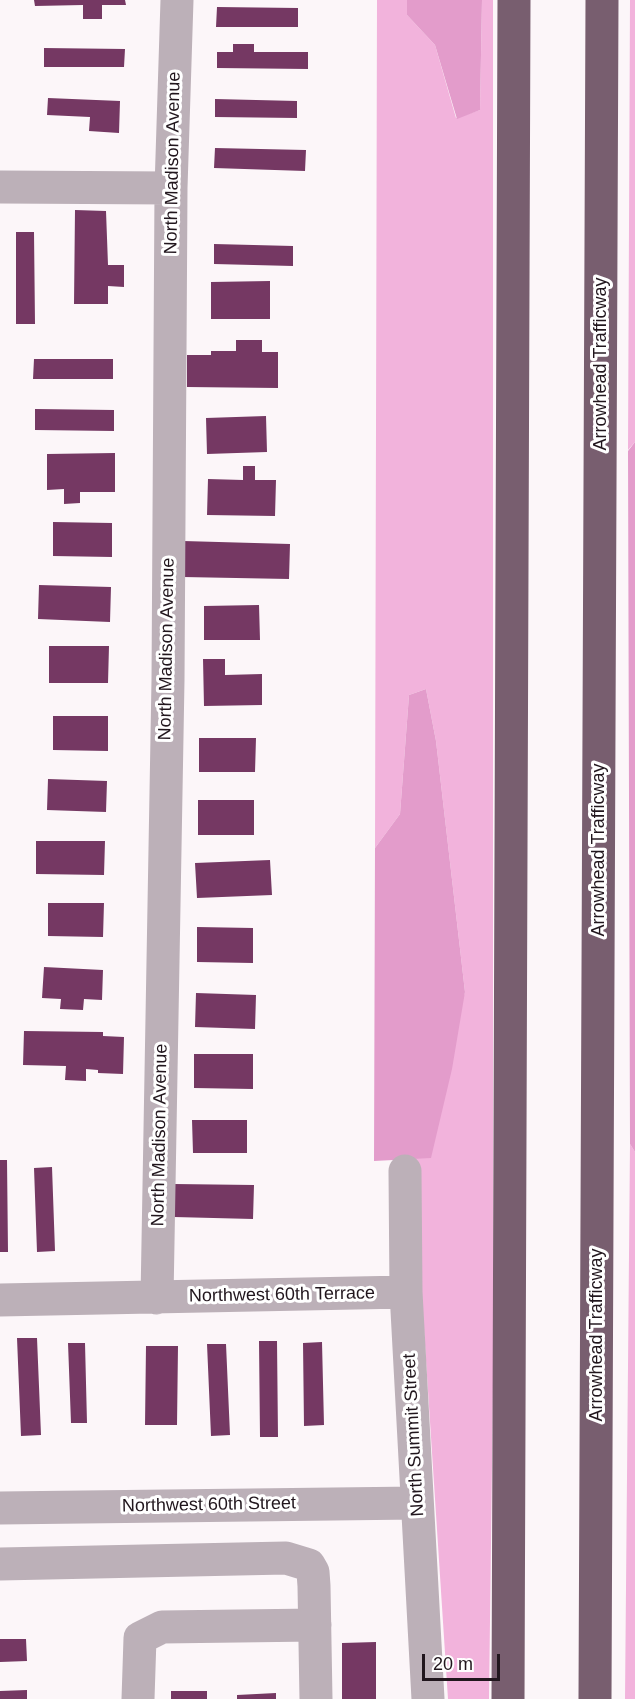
<!DOCTYPE html>
<html>
<head>
<meta charset="utf-8">
<style>
  body { margin:0 }
  #map { position:relative; width:635px; height:1699px; overflow:hidden; background:#fcf6f9; font-family:Arial,sans-serif }
  canvas { display:block }
  .scale { position:absolute; left:422px; top:1654px; width:78px; height:27px; box-sizing:border-box; border:3px solid #21161d; border-top:0; padding-left:8px; font-size:18px; line-height:21px; white-space:nowrap; color:#21161d; -webkit-text-stroke:4px #fff; paint-order:stroke }
</style>
</head>
<body>
<div id="map">
<canvas width="635" height="1699"></canvas>
<div class="scale">20 m</div>
</div>
<script>
const c = document.querySelector('canvas').getContext('2d');
c.lineJoin = 'round';
function fillPath(path, color) { c.fillStyle = color; c.fill(path, 'evenodd'); }
const shape = rows => new Path2D(rows.map(r => 'M' + r).join(''));
function trace(path, color, width, dash) { c.strokeStyle = color; c.lineWidth = width; c.lineCap = dash ? 'butt' : 'round'; c.setLineDash(dash || []); c.stroke(path); }
function write(font, color, halo, rows, align = 'center') {
  c.font = font + ' Arial,sans-serif'; c.lineWidth = 6; c.setLineDash([]); c.textBaseline = 'middle'; c.strokeStyle = halo; c.fillStyle = color; for (const [text, x, y, turn = 0] of rows) {
    c.save(); c.translate(x, y); c.rotate((+turn || 0) * Math.PI / 180); c.textAlign = isNaN(turn) ? turn : align; if (halo) c.strokeText(text, 0, 0); c.fillText(text, 0, 0); c.restore();
  }
}
fillPath(shape([
  [377,0,407,0,407,15,435,45,456,118,480,110,482,0,493,0,493,1387,489,1699,448,1699,413,1160,465,992,436,741,426,689,409,695,400,814,375,848],
  [630,0,635,0,635,442,628,450],
  [630,1144,635,1152,635,1699,625,1699]
]), '#f2b3dc');
fillPath(shape([
  [407,0,482,0,480,110,457,119,435,45,407,15],
  [635,442,635,1152,630,1144,628,451],
  [426,689,436,741,465,992,452,1069,431,1158,374,1161,375,848,400,814,409,695]
]), '#e39ccb');
fillPath(shape([
  [34,0,125,0,126,5,102,5,102,19,83,19,83,5,35,6],
  [217,7,298,8,298,27,216,27],
  [233,44,254,44,254,52,308,52,308,69,217,68,217,52,233,52],
  [44,48,125,49,124,67,44,67],
  [48,98,120,101,119,133,89,131,90,117,47,115],
  [215,99,297,101,297,118,215,117],
  [215,148,306,150,305,171,214,168],
  [75,210,106,211,108,265,124,265,124,287,108,286,108,304,74,304],
  [16,232,34,232,35,324,16,324],
  [214,244,293,246,293,266,214,264],
  [270,281,270,319,211,319,211,282],
  [236,340,262,340,262,352,278,352,278,388,187,387,187,355,211,355,211,351,236,351],
  [34,359,113,359,113,379,33,379],
  [35,409,114,410,114,431,35,430],
  [266,416,267,452,207,454,206,418],
  [115,453,115,492,80,492,80,503,64,504,64,489,47,490,47,454],
  [243,466,255,466,255,480,276,480,275,516,207,515,208,479,243,480],
  [53,522,112,523,112,557,53,556],
  [183,541,290,544,289,579,183,577],
  [39,585,111,587,110,622,38,619],
  [259,605,260,640,204,640,204,606],
  [49,646,109,646,108,683,49,683],
  [203,659,225,659,225,675,262,674,262,705,204,706],
  [53,716,108,716,108,751,53,750],
  [199,738,256,738,255,772,199,772],
  [48,779,107,781,106,812,47,810],
  [198,800,254,800,254,835,198,835],
  [36,841,105,841,104,875,36,874],
  [270,860,272,895,197,898,195,863],
  [48,903,104,903,103,937,48,936],
  [197,927,253,928,253,963,197,962],
  [44,967,103,970,102,1000,84,999,83,1010,60,1009,61,999,42,998],
  [196,993,256,995,255,1029,195,1027],
  [24,1031,103,1032,103,1036,124,1037,123,1074,98,1073,98,1070,86,1069,86,1081,65,1080,66,1066,23,1065],
  [194,1054,253,1054,253,1089,194,1088],
  [192,1120,247,1120,247,1153,193,1153],
  [0,1160,7,1160,8,1252,0,1252],
  [52,1167,55,1251,37,1252,34,1168],
  [174,1184,254,1185,253,1219,174,1217],
  [17,1338,37,1338,41,1435,21,1436],
  [259,1341,277,1341,278,1437,260,1437],
  [322,1342,324,1425,304,1426,303,1343],
  [68,1343,85,1343,87,1423,71,1423],
  [207,1344,226,1344,230,1435,211,1436],
  [146,1346,178,1346,177,1425,145,1425],
  [0,1639,26,1639,27,1661,0,1662],
  [376,1642,376,1699,342,1699,342,1643],
  [27,1690,27,1699,0,1699,0,1691],
  [171,1691,207,1691,207,1699,171,1699],
  [276,1693,276,1699,237,1699,237,1695]
]), '#753863');
trace(shape([
  [0,187,171,188],
  [405,1171,406,1292,428,1699],
  [157,1298,168,680,171,188,177,0],
  [0,1300,406,1292],
  [0,1508,417,1503],
  [0,1564,286,1558,309,1565,313,1572,314,1586,316,1699],
  [138,1699,140,1638,162,1627,315,1625]
]), '#bcb0b8', 33);
trace(shape([
  [508,1699,514,0],
  [595,1699,602,0]
]), '#785e6f', 33);
write('18px', '#21161d', '#fff', [
  ["North Madison Avenue",173,163,-89],
  ["Arrowhead Trafficway",601,364,-90],
  ["North Madison Avenue",167,649,-89],
  ["Arrowhead Trafficway",599,850,-90],
  ["North Madison Avenue",160,1135,-89],
  ["Northwest 60th Terrace",282,1295,-1],
  ["Arrowhead Trafficway",597,1335,-90],
  ["North Summit Street",414,1435,-93],
  ["Northwest 60th Street",209,1505,-1]
]);
</script>
</body>
</html>
